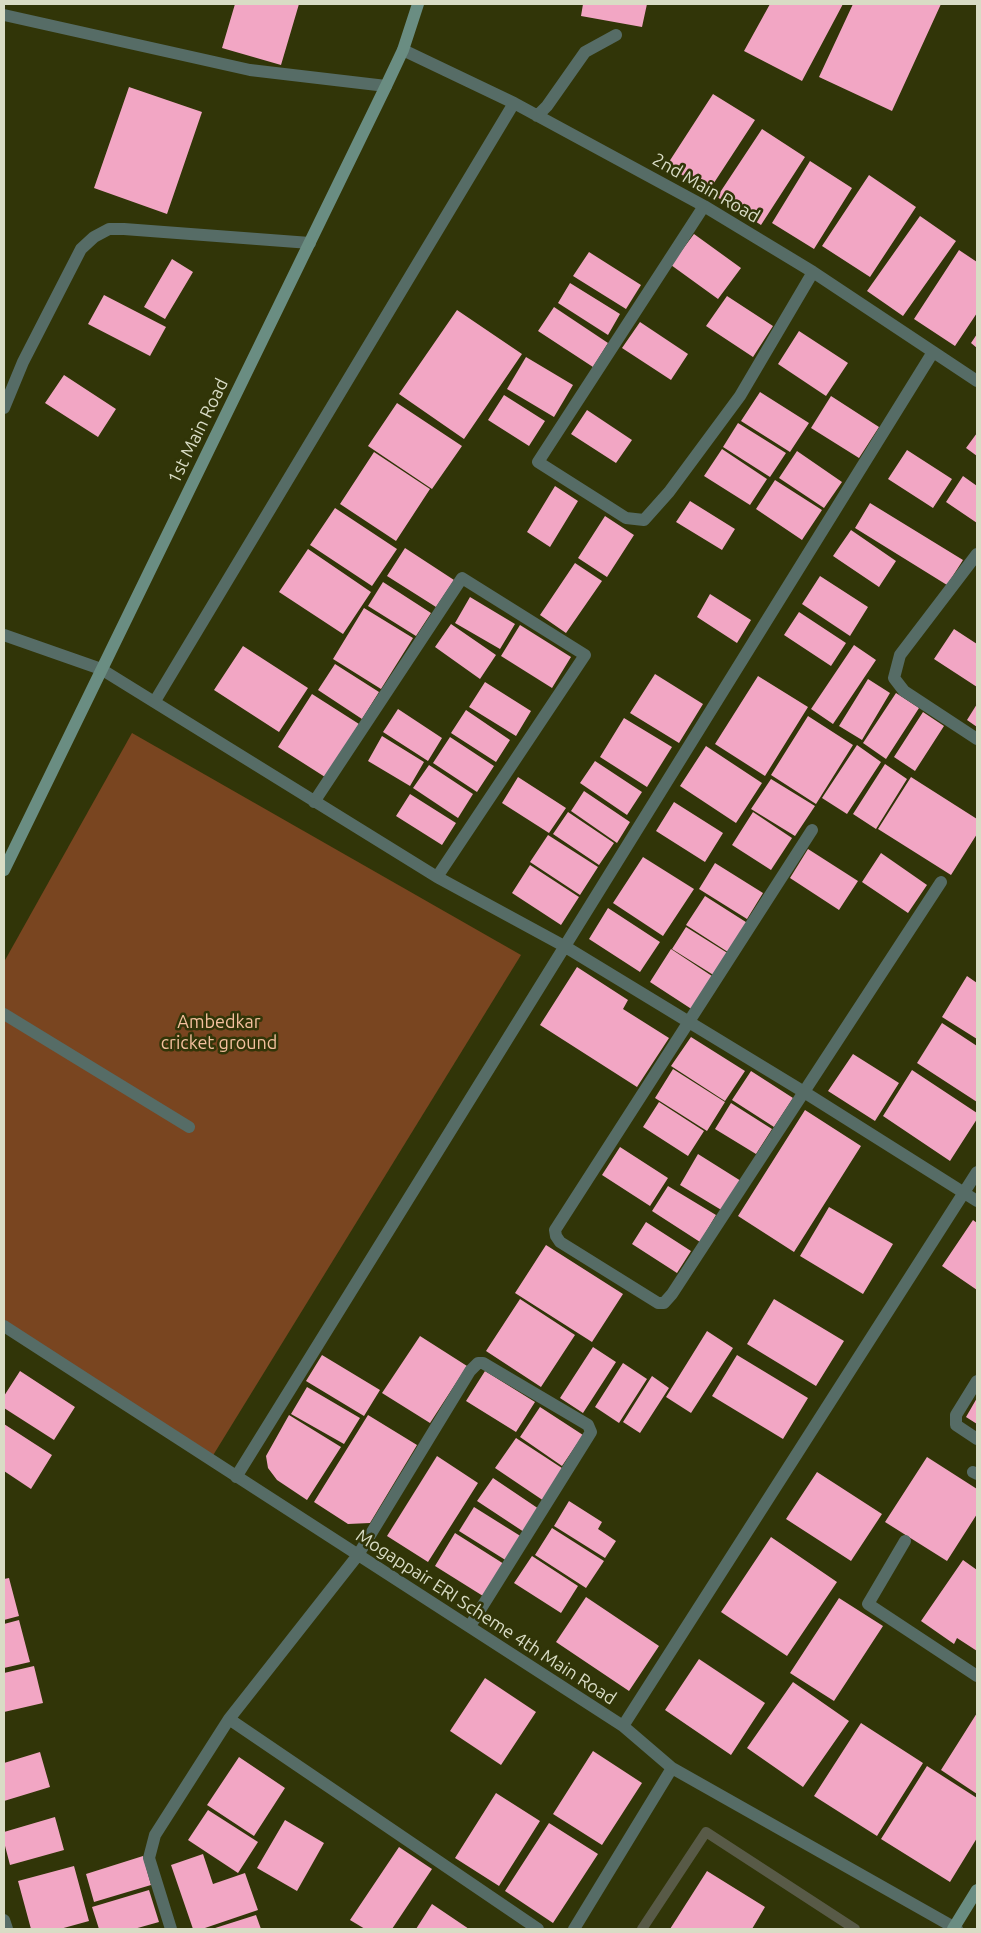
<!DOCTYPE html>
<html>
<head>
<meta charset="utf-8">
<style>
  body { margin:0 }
  #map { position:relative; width:981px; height:1933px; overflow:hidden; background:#313508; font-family:Ubuntu,sans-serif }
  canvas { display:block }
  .frame { position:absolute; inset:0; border:5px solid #d9dcc5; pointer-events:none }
</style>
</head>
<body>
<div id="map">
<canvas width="981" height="1933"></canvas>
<div class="frame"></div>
</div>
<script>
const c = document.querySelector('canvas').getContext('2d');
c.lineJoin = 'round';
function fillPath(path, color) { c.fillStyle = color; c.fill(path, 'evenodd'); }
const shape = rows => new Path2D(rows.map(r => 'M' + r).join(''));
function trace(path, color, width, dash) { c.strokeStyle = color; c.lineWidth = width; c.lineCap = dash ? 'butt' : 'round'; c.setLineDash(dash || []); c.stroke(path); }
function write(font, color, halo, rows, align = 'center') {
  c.font = font + ' Ubuntu,sans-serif'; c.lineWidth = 5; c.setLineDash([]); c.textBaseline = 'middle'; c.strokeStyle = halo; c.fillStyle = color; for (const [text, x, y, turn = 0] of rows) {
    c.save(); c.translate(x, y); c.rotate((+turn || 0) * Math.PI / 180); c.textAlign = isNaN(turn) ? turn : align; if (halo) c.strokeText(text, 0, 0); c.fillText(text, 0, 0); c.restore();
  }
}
fillPath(shape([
  [132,733,521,955,212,1457,4,1325,4,962]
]), '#794520');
trace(shape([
  [642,1929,706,1832,855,1929]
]), '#585a47', 10);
fillPath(shape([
  [235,4,299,4,281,65,222,48],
  [583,4,647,4,642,27,581,16],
  [770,4,843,4,802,81,744,51],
  [853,4,941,4,892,111,819,77],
  [129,87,202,112,167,214,94,188],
  [713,94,755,120,708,192,667,165],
  [762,129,805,157,761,225,717,197],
  [810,161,852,188,814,249,772,223],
  [869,175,916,207,870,277,822,246],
  [920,216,956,241,903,316,867,291],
  [694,234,741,268,718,299,671,265],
  [959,250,977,262,977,313,955,346,914,319],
  [589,252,641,285,626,309,573,276],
  [172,259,193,272,165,319,144,307],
  [570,283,620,314,608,335,558,303],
  [104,295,166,327,150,356,88,324],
  [727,296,773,326,753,357,706,326],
  [554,307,608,343,593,367,538,331],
  [457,310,522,354,464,439,399,394],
  [640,322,688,354,671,380,622,348],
  [799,331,848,363,826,396,778,364],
  [977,334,977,348,971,343],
  [526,357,573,385,554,417,507,389],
  [64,375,116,409,98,437,45,403],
  [760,392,809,423,790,452,741,421],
  [504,395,545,421,529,446,488,420],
  [831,396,879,427,859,458,811,428],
  [397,403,462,446,432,489,368,446],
  [587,410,632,440,616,463,571,434],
  [738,423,786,453,770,477,723,447],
  [977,433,977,456,966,448],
  [722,449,767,479,750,505,704,476],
  [907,450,952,479,933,508,888,479],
  [797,451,842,482,824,508,779,478],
  [374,452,430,489,396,541,340,504],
  [963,476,977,486,977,523,946,502],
  [775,480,822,510,802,540,756,509],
  [555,486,578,501,550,547,527,532],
  [690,501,735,529,722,550,676,522],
  [870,503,963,560,947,585,855,528],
  [335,508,397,549,372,586,310,545],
  [605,516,634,535,607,577,578,558],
  [851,530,896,561,879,587,833,556],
  [405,548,454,580,436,607,387,576],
  [308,549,371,592,343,634,279,592],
  [575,563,602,581,566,633,540,615],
  [820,576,868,607,850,636,802,604],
  [383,582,431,613,416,636,368,606],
  [710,594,751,620,737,643,697,617],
  [470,597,515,624,500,649,455,623],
  [364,608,413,638,381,689,333,659],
  [799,612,846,643,831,666,784,635],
  [451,624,496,655,480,679,435,647],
  [520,625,571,657,552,688,501,656],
  [954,629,977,644,977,687,934,659],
  [854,645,876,660,833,724,811,709],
  [243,646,308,688,279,732,214,690],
  [335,664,379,692,362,719,318,690],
  [655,674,703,704,679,743,630,713],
  [758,676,808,707,765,776,715,744],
  [868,679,890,693,862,740,839,726],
  [485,682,531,711,516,736,469,707],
  [896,693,919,708,886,759,863,743],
  [312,694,359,724,325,777,278,747],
  [977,704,977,727,967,720],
  [398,709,442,738,428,761,383,732],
  [466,710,510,740,496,762,451,733],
  [923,712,944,726,915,771,894,757],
  [808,716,853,745,816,804,771,775],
  [624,718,672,747,647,787,600,757],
  [382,736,424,762,410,786,368,761],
  [450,737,494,766,477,792,433,763],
  [857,745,881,762,847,814,822,798],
  [706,746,762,783,736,823,680,786],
  [595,761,642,792,627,815,580,783],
  [885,764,907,779,876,829,853,814],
  [429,765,473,794,458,818,413,788],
  [518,777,566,808,549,833,502,803],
  [911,777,977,819,977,834,951,875,878,829],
  [771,779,815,806,795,836,751,809],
  [584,791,630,822,617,843,571,811],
  [410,794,456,823,442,845,396,816],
  [674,802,723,833,705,862,656,831],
  [568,812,614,843,599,865,553,834],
  [753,812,792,838,771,870,732,845],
  [548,835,598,867,580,895,530,862],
  [808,849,858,881,839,910,790,878],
  [881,853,927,885,908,913,862,882],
  [643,857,694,889,663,936,613,903],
  [715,863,763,893,747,919,699,889],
  [530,865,579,897,561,925,512,893],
  [705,896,749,924,731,954,686,925],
  [608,908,660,942,640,972,589,939],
  [686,927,729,954,715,976,672,949],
  [671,949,715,978,693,1010,650,982],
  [577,967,628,1000,623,1009,669,1038,637,1087,540,1025],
  [967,976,977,983,977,1039,942,1017],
  [942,1023,977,1046,977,1102,917,1063],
  [691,1037,745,1071,725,1101,671,1066],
  [853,1054,899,1083,875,1121,828,1091],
  [673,1069,725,1102,707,1131,655,1098],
  [912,1070,977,1113,977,1119,950,1161,883,1116],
  [751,1071,793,1098,774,1127,732,1100],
  [659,1102,704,1131,688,1156,643,1127],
  [731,1103,772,1129,756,1154,715,1129],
  [805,1110,861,1146,794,1252,738,1216],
  [620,1147,668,1178,650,1206,602,1175],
  [698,1154,741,1181,723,1211,680,1185],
  [668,1186,716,1215,700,1242,652,1211],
  [829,1207,893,1244,863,1294,800,1256],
  [973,1220,977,1223,977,1290,942,1266],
  [646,1222,691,1251,677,1273,632,1244],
  [546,1245,623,1294,592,1342,515,1293],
  [520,1299,575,1335,541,1387,486,1351],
  [774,1299,844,1341,816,1386,747,1344],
  [707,1331,733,1348,691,1413,666,1397],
  [420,1336,467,1366,430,1423,382,1393],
  [593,1347,616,1362,583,1413,560,1398],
  [322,1355,380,1390,364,1416,306,1381],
  [737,1355,808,1398,783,1439,712,1396],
  [623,1363,647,1379,619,1423,595,1407],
  [20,1371,75,1407,54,1440,4,1408,4,1396],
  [485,1371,535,1402,516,1432,466,1401],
  [652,1376,669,1388,640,1433,623,1422],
  [307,1387,360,1418,344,1444,291,1414],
  [977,1398,977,1424,966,1417],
  [540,1407,583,1435,562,1466,520,1437],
  [289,1415,341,1447,307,1500,277,1480,268,1468,266,1456],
  [368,1415,417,1445,370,1523,348,1524,314,1502],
  [4,1424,52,1455,31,1489,4,1471],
  [516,1438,565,1470,544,1501,495,1468],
  [437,1456,478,1483,428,1562,387,1536],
  [927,1457,977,1489,977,1514,947,1561,885,1522],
  [817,1472,882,1514,851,1561,786,1519],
  [493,1478,539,1509,524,1532,477,1501],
  [569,1501,602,1522,598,1529,616,1541,605,1558,554,1526],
  [474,1507,522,1537,507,1561,459,1531],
  [552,1528,604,1561,586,1588,535,1555],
  [455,1533,504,1564,483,1596,435,1566],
  [771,1537,837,1582,787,1656,721,1612],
  [532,1556,578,1586,561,1613,514,1583],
  [963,1560,977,1570,977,1651,957,1638,954,1644,921,1621],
  [9,1578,19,1616,4,1620,4,1579],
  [586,1597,659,1646,629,1691,556,1642],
  [839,1598,883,1626,834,1701,790,1673],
  [19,1620,30,1662,4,1668,4,1624],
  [699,1659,765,1703,731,1755,665,1710],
  [34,1666,43,1703,4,1712,4,1673],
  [485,1678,536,1712,501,1765,450,1731],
  [793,1682,849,1721,803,1787,747,1748],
  [977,1713,977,1794,941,1770],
  [861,1723,923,1763,877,1836,814,1796],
  [593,1751,642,1783,602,1845,553,1814],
  [40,1752,50,1787,4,1801,4,1763],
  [239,1757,285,1788,254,1836,207,1805],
  [927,1766,977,1798,977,1838,950,1882,881,1839],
  [496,1793,540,1821,499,1886,455,1858],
  [208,1810,258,1842,238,1873,188,1840],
  [55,1817,64,1850,10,1865,4,1842,4,1832],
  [285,1820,324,1843,297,1891,257,1868],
  [549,1823,598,1854,553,1923,505,1891],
  [399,1847,432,1869,392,1929,365,1929,350,1920],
  [203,1854,213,1884,245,1873,258,1910,202,1929,193,1929,171,1865],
  [143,1856,151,1885,94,1902,86,1874],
  [74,1866,89,1921,60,1929,31,1929,18,1881],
  [707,1871,765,1907,752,1929,670,1929],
  [149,1890,159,1922,134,1929,99,1929,92,1907],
  [432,1904,469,1929,416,1929],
  [256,1915,261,1929,212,1929]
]), '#f2a6c4');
trace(shape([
  [4,1014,189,1127]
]), '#566c66', 12);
trace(shape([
  [4,15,250,70,386,86],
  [403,50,514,103,704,206,813,272,977,381],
  [537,116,547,106,585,52,616,35],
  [704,206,538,462,601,502,626,518,644,520,669,492,740,396,813,272],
  [4,408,23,362,81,249,94,237,109,229,124,229,310,243],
  [977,554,900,655,894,678,904,691,977,739],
  [4,635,101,669,437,877,564,946,804,1092,977,1201],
  [155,701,514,103],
  [314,802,462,578,585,655,437,877],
  [812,830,555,1230,556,1236,560,1242,658,1303,664,1303,672,1294,941,882],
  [4,1326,623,1726,672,1768,957,1929],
  [977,1381,956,1415,956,1425,977,1439],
  [973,1472,977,1474],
  [236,1477,933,352],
  [905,1541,868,1604,977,1676],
  [229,1719,538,1929],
  [623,1726,977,1172],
  [4,1920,7,1929],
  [171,1929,149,1858,155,1835,229,1719,358,1555,470,1371,478,1363,483,1363,588,1425,591,1432,470,1626],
  [574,1929,672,1768]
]), '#566c66', 12);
trace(shape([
  [4,870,386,86,403,50,418,4],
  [953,1929,977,1890]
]), '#6a8d82', 12);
write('18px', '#d9dcc5', '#313508', [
  ["2nd Main Road",706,188,30],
  ["1st Main Road",198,431,-64],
  ["Mogappair ERI Scheme 4th Main Road",486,1617,33]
]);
write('18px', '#f4c09e', '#313508', [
  ["Ambedkar",219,1022],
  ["cricket ground",219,1043]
]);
</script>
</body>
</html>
